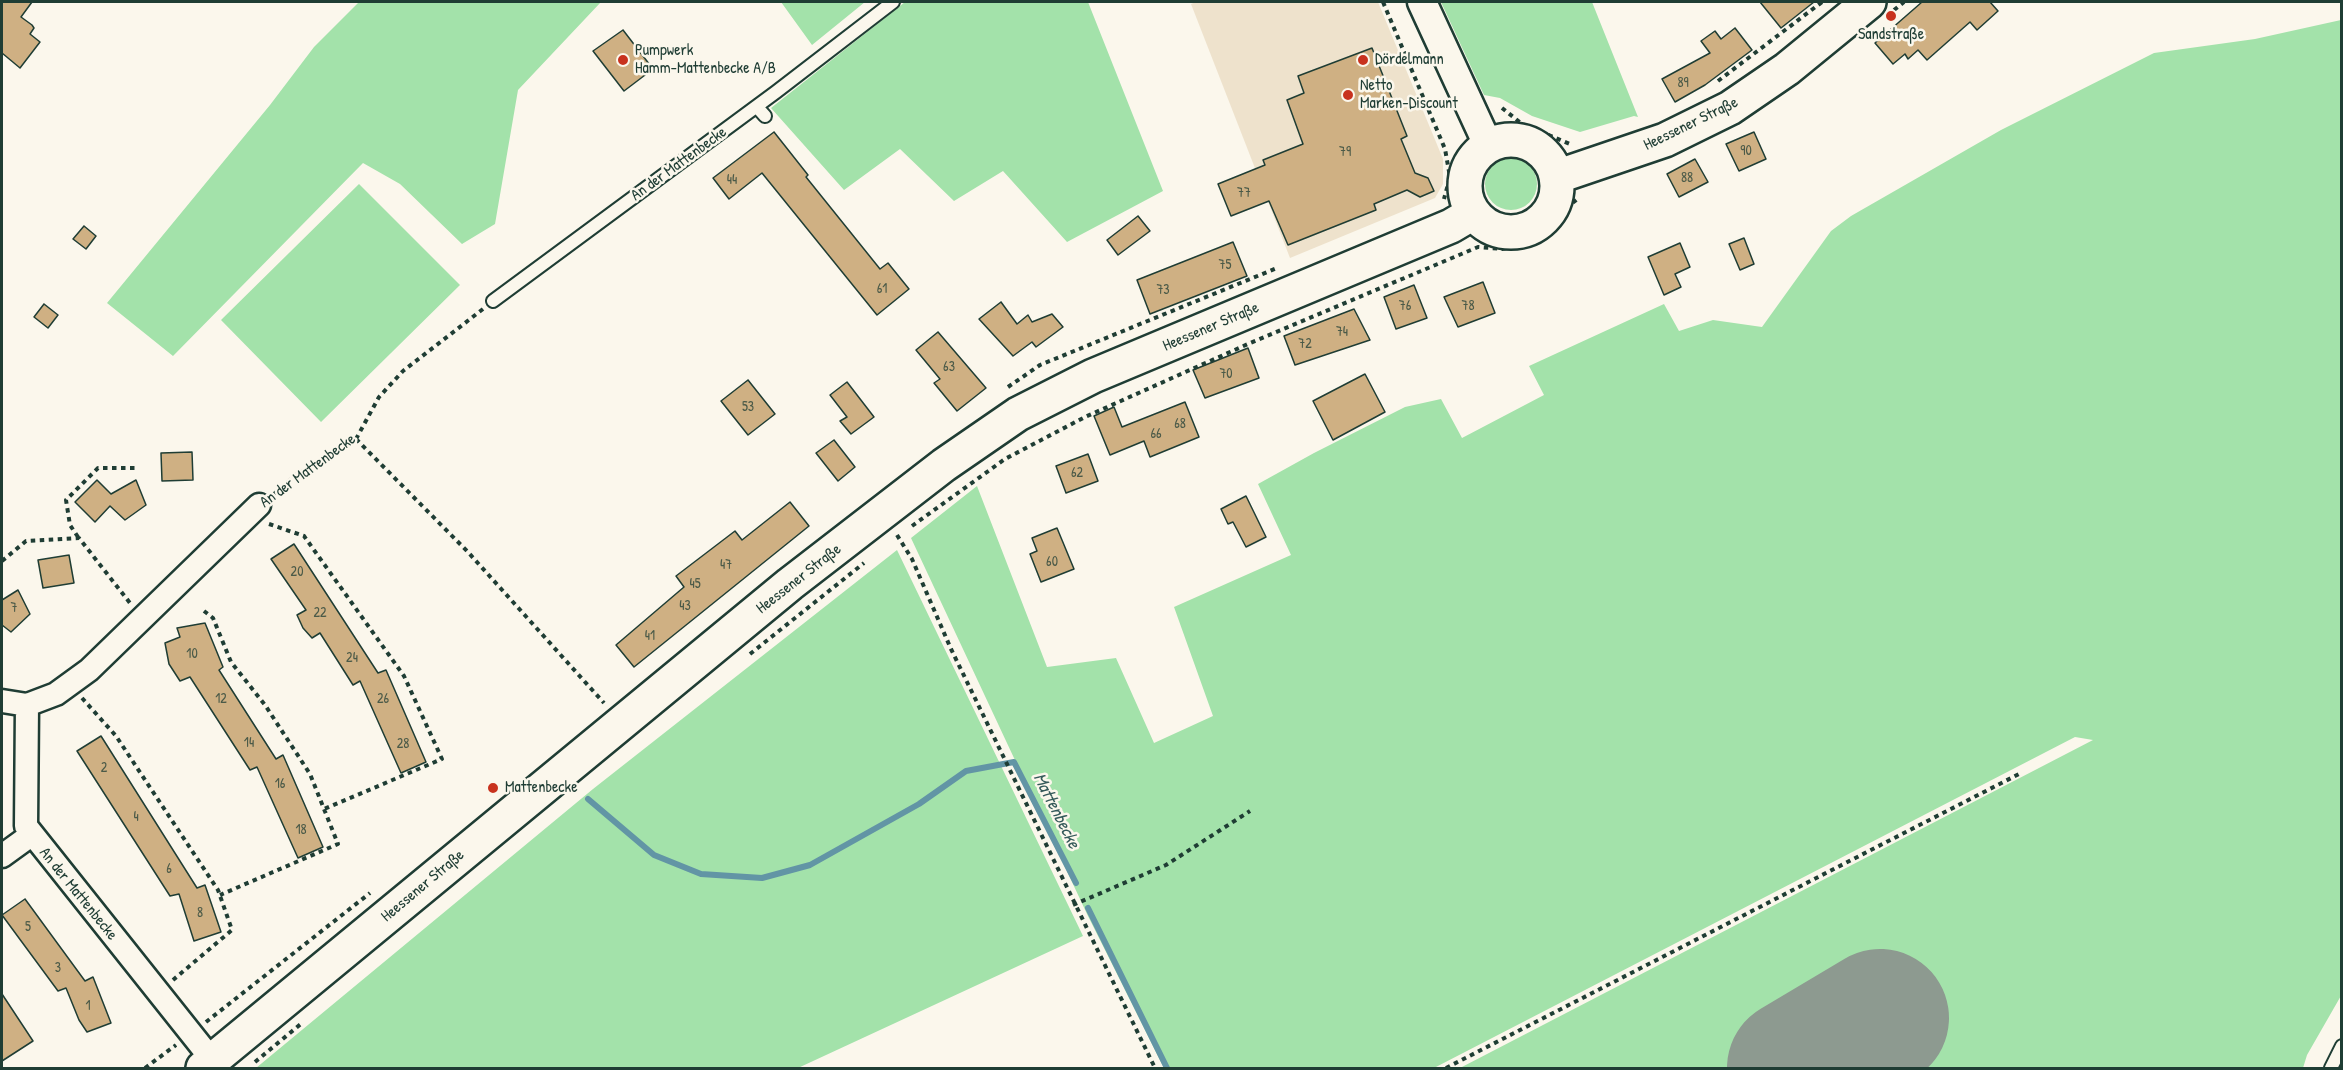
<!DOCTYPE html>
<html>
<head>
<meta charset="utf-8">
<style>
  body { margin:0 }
  #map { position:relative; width:2343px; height:1070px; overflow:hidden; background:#fbf7ec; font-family:"Patrick Hand",sans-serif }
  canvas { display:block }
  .frame { position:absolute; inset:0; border:3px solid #1f3d34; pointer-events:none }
</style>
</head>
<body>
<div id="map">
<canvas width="2343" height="1070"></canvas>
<div class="frame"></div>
</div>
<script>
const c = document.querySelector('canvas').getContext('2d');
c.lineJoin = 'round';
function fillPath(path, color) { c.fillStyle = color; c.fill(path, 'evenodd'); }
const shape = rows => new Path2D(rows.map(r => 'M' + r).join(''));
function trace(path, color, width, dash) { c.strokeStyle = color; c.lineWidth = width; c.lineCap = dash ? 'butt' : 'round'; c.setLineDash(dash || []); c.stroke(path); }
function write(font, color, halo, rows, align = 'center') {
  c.font = font + ' "Patrick Hand",sans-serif'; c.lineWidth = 5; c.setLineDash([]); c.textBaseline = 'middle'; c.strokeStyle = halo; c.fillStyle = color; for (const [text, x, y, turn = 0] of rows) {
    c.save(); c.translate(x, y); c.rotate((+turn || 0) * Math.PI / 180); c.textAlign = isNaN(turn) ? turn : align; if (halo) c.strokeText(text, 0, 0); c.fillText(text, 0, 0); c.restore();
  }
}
fillPath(shape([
  [1196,2,1378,2,1443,159,1443,184,1435,198,1290,258,1191,4]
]), '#eee2cc');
fillPath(shape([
  [359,2,601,2,518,90,495,224,462,244,400,184,363,163,173,356,107,303,270,105,314,47],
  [781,2,865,2,812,45],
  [905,2,1088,2,1163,191,1067,242,1003,171,954,201,900,149,844,190,771,108],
  [1441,2,1592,2,1638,117,1634,116,1580,132,1532,116,1500,98,1484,95],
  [2341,20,2342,994,2307,1055,2303,1068,1460,1068,2093,740,2075,737,1434,1068,1164,1068,1087,914,911,538,977,486,1047,667,1116,658,1154,743,1213,716,1174,607,1291,555,1258,484,1314,453,1405,407,1441,399,1462,438,1544,395,1529,366,1664,304,1679,331,1713,320,1762,327,1831,231,1851,216,2001,130,2154,53,2255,39],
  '1485 184a26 26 0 1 1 52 0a26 26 0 1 1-52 0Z',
  [359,184,460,285,321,422,221,320],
  [897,550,1083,936,798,1068,256,1068,593,789]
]), '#a3e2aa');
trace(shape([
  [588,799,654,855,701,874,762,878,810,865,919,804,966,771,1014,762,1076,883],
  [1088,908,1167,1068]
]), '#6295a5', 6);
trace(shape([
  [1796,1068,1880,1018]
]), '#8d9a90', 138);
const building = shape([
  [2,2,32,2,21,17,32,25,34,28,30,34,40,42,20,68,2,53,2,2],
  [1760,2,1814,2,1781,28,1760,2],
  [1922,2,1990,2,1998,11,1977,30,1970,22,1927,60,1918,50,1908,59,1905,54,1893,64,1875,43,1922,2],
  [1735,28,1752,50,1705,85,1675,102,1662,79,1710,53,1701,41,1715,31,1721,39,1735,28],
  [623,30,653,69,624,91,593,51,623,30],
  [1372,48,1407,136,1401,139,1415,173,1428,178,1434,191,1420,197,1407,190,1374,204,1376,210,1288,245,1269,201,1231,216,1218,184,1265,165,1263,160,1303,144,1287,100,1304,93,1298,76,1372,48],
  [774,132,808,175,806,177,880,269,888,263,909,289,877,315,762,173,729,199,713,178,774,132],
  [1754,132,1766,159,1739,171,1726,144,1754,132],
  [1695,159,1708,182,1679,197,1667,174,1695,159],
  [1138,216,1150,231,1118,255,1107,240,1138,216],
  [84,226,96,236,86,249,73,239,84,226],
  [1744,238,1754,264,1740,270,1729,244,1744,238],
  [1233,242,1247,276,1150,314,1137,280,1233,242],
  [1680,243,1690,267,1675,274,1681,287,1664,295,1648,257,1680,243],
  [1483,282,1495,313,1458,327,1444,297,1483,282],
  [1414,285,1427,318,1396,329,1384,297,1414,285],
  [1001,302,1017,324,1028,315,1032,322,1052,314,1063,327,1036,347,1032,342,1013,356,979,319,1001,302],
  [44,304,58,315,48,328,34,317,44,304],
  [1354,309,1370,340,1295,365,1284,336,1354,309],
  [938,332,986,388,957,411,934,383,940,379,916,350,938,332],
  [1248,348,1259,378,1205,398,1193,370,1248,348],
  [1365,374,1385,412,1333,440,1313,401,1365,374],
  [748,380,775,414,748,435,721,401,748,380],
  [847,382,874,417,851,434,840,421,847,417,830,395,847,382],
  [1185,402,1199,437,1150,457,1144,441,1110,455,1094,416,1114,407,1122,427,1185,402],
  [834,440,855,467,838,481,816,453,834,440],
  [192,452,193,480,162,481,161,453,192,452],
  [1088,454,1098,481,1066,493,1056,466,1088,454],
  [97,480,111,494,136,480,146,505,125,520,110,506,95,522,75,502,97,480],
  [1246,496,1266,537,1246,547,1233,522,1228,524,1221,509,1246,496],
  [790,502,809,526,634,667,616,645,684,587,676,576,735,531,742,540,790,502],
  [1057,528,1074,569,1041,582,1030,554,1037,551,1032,538,1057,528],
  [294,544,378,673,386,670,426,762,401,773,360,681,353,685,320,633,312,638,303,628,297,615,306,610,271,559,294,544],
  [69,555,74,583,43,588,38,560,69,555],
  [18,590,30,614,11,632,2,625,2,600,18,590],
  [205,623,223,667,219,670,276,759,283,755,323,847,298,858,257,767,250,770,190,677,180,681,169,664,165,643,180,637,177,628,205,623],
  [101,736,197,888,205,885,221,932,194,941,179,894,170,896,77,751,101,736],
  [25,899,85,981,93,977,111,1023,87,1032,79,1020,66,988,58,991,2,915,25,899],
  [2,994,33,1041,2,1061,2,994]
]);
fillPath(building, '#cfb083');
trace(building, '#1f3d34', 1.5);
const service = shape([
  [757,107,765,116],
  [493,301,776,92,893,2],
  [2331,1068,2342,1046]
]);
const minor = shape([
  [2,701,27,705],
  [2,856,31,835],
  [213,1061,26,826,27,705,56,694,89,670,259,505]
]);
const tertiary = shape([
  [1422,2,1488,145]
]);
const secondary = shape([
  '1465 186a46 46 0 1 1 92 0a46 46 0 1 1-92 0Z',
  [1556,177,1665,140,1730,108,1787,69,1869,2],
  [203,1068,790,584,944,465,1018,414,1093,376,1451,226,1473,213]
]);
trace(service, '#1f3d34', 16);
trace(minor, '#1f3d34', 27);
trace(tertiary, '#1f3d34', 33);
trace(secondary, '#1f3d34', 38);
trace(shape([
  [1383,2,1445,149,1450,177,1444,199],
  [1894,10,1904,2],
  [1718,81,1822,2],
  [1502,108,1522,124,1570,144],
  [1008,387,1040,365,1277,268],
  [356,439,467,551,604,703],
  [274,494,296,475,356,439,379,397,403,371,483,309],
  [269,524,304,536,404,676,442,759,324,809],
  [912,526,1005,459,1085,417,1248,344,1478,247,1502,249,1541,240,1560,221,1567,207,1579,198],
  [897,535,912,559,951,649,1155,1068],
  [78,537,70,525,66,500,98,468,137,468],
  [2,561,26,541,79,538,130,603],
  [204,611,213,618,231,662,265,705,310,774,338,844,220,895],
  [750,654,864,563],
  [82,698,116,736,218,890,232,930,173,980],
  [1073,905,1166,865,1250,811],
  [206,1022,370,893],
  [255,1062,302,1023],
  [145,1068,176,1045],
  [1446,1068,2019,774]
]), '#1f3d34', 4, [4.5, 4.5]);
trace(service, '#fbf7ec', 12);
trace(minor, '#fbf7ec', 22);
trace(tertiary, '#fbf7ec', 28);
trace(secondary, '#fbf7ec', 33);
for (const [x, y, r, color] of [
  [1891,16,6,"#c8321e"],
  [623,60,6,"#c8321e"],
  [1363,60,6,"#c8321e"],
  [1348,95,6,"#c8321e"],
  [493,788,6,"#c8321e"]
]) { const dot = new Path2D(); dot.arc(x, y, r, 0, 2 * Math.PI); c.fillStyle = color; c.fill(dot); trace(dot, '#fbf7ec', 2); }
write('14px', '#4b5a48', null, [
  ["89",1683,83],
  ["90",1746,151],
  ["79",1345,152],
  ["88",1687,178],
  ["44",732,180],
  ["77",1244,193],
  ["75",1225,265],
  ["61",882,289],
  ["73",1163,290],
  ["76",1405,306],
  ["78",1468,306],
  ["74",1342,332],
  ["72",1305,344],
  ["63",949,367],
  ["70",1226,374],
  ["53",748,407],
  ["68",1180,424],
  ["66",1156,434],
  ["62",1077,473],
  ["60",1052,562],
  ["47",726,565],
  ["20",297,572],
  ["45",695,584],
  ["43",685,606],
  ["7",14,608],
  ["22",320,613],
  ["41",650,636],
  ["10",192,654],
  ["24",352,658],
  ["12",221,699],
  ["26",383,699],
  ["14",249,743],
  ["28",403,744],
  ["2",104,768],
  ["16",280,784],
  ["4",136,817],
  ["18",301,830],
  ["6",169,869],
  ["8",200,913],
  ["5",28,927],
  ["3",58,968],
  ["1",88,1006]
]);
write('16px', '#1f3d34', '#fbf7ec', [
  ["Sandstraße",1891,35,"center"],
  ["Pumpwerk",635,51],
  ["Hamm-Mattenbecke A/B",635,69],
  ["Dördelmann",1375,60],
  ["Netto",1360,86],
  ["Marken-Discount",1360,104],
  ["Mattenbecke",505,788]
], 'left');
write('16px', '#1f3d34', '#fbf7ec', [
  ["Heessener Straße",1691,124,-26],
  ["An der Mattenbecke",679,164,-36],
  ["Heessener Straße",1211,327,-23],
  ["An der Mattenbecke",308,471,-36],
  ["Heessener Straße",799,579,-38],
  ["Heessener Straße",423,886,-40],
  ["An der Mattenbecke",78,894,51]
]);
write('italic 18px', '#355a5a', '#fbf7ec', [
  ["Mattenbecke",1056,811,63]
]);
</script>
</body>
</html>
